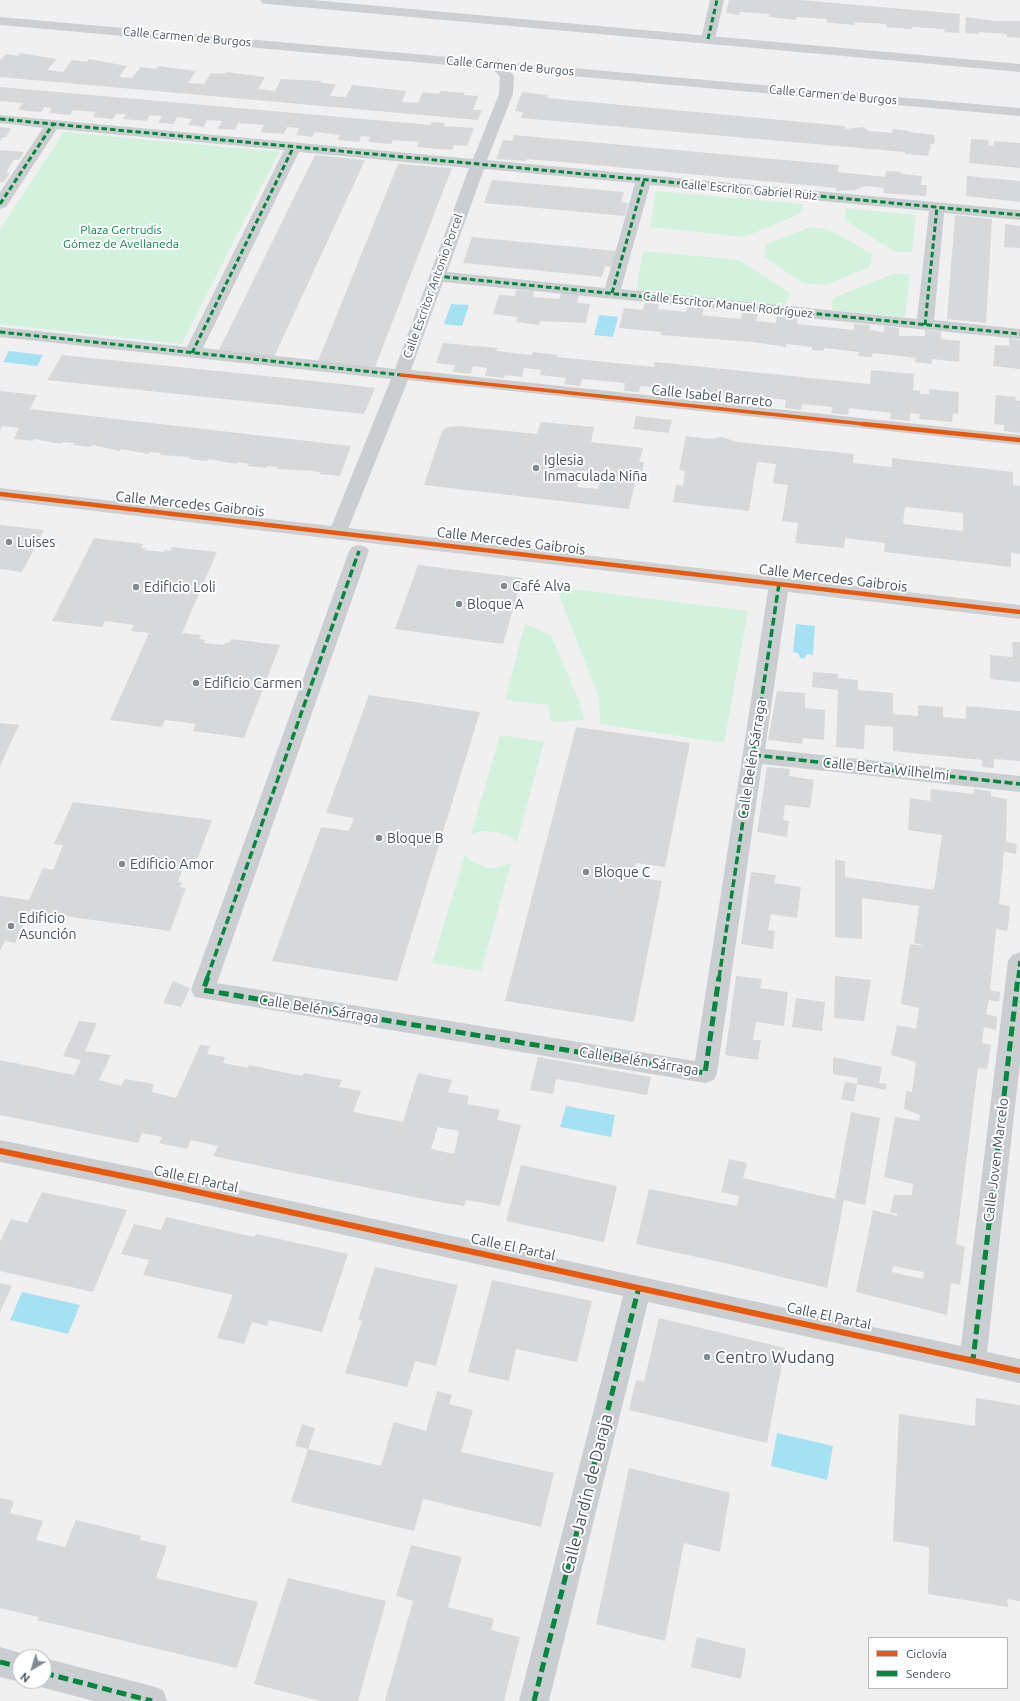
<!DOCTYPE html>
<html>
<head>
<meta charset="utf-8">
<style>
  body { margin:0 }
  #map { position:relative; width:1020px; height:1701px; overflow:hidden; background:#f1f0f0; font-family:Ubuntu,sans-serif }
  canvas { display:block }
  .legend { position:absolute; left:868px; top:1637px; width:140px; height:52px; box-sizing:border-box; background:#fff; border:1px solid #b5babf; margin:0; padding:5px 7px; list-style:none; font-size:12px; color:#45525e }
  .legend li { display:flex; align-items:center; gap:8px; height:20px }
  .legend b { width:20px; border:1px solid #b5babf }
  .north { position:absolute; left:12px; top:1649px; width:40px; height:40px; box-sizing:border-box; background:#fff; border:1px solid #b5babf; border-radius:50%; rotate:218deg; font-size:11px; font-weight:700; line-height:16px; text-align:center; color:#45525e }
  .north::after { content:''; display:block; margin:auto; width:14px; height:18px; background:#818991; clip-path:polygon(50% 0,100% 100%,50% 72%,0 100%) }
</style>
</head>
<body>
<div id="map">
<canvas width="1020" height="1701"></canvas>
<ul class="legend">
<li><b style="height:5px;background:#e8590c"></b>Ciclovía</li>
<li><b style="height:5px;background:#00873e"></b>Sendero</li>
</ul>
<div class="north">N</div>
</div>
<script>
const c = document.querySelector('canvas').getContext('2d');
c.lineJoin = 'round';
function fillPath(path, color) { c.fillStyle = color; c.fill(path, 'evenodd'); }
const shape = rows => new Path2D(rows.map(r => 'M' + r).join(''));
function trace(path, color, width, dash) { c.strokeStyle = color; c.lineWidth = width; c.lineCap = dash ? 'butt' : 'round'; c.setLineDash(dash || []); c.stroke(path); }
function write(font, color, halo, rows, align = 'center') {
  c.font = font + ' Ubuntu,sans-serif'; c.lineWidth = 4; c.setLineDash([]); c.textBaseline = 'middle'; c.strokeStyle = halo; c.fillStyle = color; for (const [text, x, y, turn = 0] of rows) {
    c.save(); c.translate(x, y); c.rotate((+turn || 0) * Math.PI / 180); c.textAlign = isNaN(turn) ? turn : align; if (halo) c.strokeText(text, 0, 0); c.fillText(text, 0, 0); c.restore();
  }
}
fillPath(shape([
  [64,132,279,152,182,344,0,324,0,229],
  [656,191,803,204,800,214,744,237,650,227],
  [846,208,916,215,912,252,895,252,845,220],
  [811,227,830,230,872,254,870,267,825,285,803,283,764,257,766,244],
  [643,251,739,260,790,293,785,306,636,291],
  [893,274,910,274,905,317,832,310,833,298],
  [556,587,748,611,724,743,600,724,599,698],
  [525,624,551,635,580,704,584,720,551,722,548,705,505,700],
  [500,735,544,742,517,842,507,835,495,832,482,831,471,834],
  [465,855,470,861,487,868,500,867,511,863,481,971,432,963]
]), '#d2f2de');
fillPath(shape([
  [451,304,469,305,462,326,444,324],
  [599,315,618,317,613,337,594,335],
  [9,351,43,355,37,366,3,362],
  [796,624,815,626,813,655,807,654,804,659,800,658,798,653,793,652],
  [566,1106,615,1115,611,1137,560,1127],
  [22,1292,80,1305,68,1334,10,1320],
  [777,1433,833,1446,827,1480,771,1466]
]), '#a4e1f3');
fillPath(shape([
  [729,0,800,0,960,14,959,33,944,32,945,29,912,27,912,29,886,27,886,24,854,22,854,25,832,23,826,22,827,19,797,17,796,20,769,17,770,14,740,12,739,15,726,13],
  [966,17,994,21,1020,21,1020,38,1007,37,1007,34,979,32,979,34,965,33],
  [20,53,57,59,47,70,63,72,72,60,87,62,89,59,127,66,119,77,132,78,141,67,156,69,158,66,196,71,188,83,204,84,211,73,225,74,226,72,265,77,258,89,275,91,281,79,322,81,321,83,336,84,330,96,346,97,352,85,406,91,402,102,418,103,423,92,439,94,440,91,465,93,464,95,478,96,473,110,482,110,478,120,0,77,0,60,6,54,18,56],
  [0,87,431,125,431,122,445,123,444,126,474,128,467,146,454,145,452,150,417,147,419,142,393,140,391,144,368,142,370,137,361,136,359,142,337,140,340,135,315,132,312,137,296,135,299,128,287,127,284,134,260,132,264,125,238,123,235,130,218,129,222,121,207,120,204,127,188,125,192,119,177,117,174,124,158,123,162,116,150,115,146,121,123,119,126,114,116,114,113,119,93,117,96,112,73,110,70,115,49,113,52,108,44,107,41,112,18,110,23,103,0,101],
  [522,92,548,95,547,98,845,126,845,129,863,127,869,131,892,133,893,129,909,131,909,132,934,135,935,141,933,144,929,144,931,146,928,156,905,154,905,152,521,118,523,112,515,111],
  [0,127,11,128,6,137,3,137,0,141],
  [514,135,839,165,838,172,885,177,886,171,901,172,901,174,922,176,921,185,927,185,926,196,883,193,884,188,866,186,855,190,840,191,836,191,836,188,584,164,527,159,526,161,496,159,503,140,512,141],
  [971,139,989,140,988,145,991,146,994,146,994,141,1020,143,1020,168,969,163],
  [0,150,24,152,19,160,14,160,11,164,6,173,10,173,4,182,0,182],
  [315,155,365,160,274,357,219,350],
  [398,164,452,168,375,367,318,361],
  [967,176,1020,181,1020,202,966,196],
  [492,180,624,192,621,202,628,203,625,216,484,203],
  [955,215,992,219,986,323,947,319],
  [1005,224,1020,226,1020,248,1004,247],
  [472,237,616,251,612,267,605,266,602,277,463,263],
  [516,290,534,291,533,297,559,299,561,293,579,295,577,303,590,304,586,323,540,321,539,325,516,322,518,317,493,314,499,295,515,296],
  [645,302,659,304,658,309,668,310,686,312,687,307,704,308,702,315,728,318,741,319,742,312,758,314,756,321,776,323,777,316,798,318,797,324,854,330,854,324,870,325,869,330,884,332,884,326,899,328,899,336,925,336,925,330,941,332,941,339,960,341,959,362,932,359,932,364,915,362,916,358,873,353,872,357,858,356,859,352,824,348,824,351,812,350,812,347,786,344,786,347,753,342,661,335,661,332,619,328,624,308,643,310],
  [1009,338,1020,340,1020,369,993,366,995,345,1009,346],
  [443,343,498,348,496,351,532,355,533,352,558,355,557,357,654,367,655,362,870,384,871,370,914,374,913,390,921,391,920,394,929,394,929,389,959,392,958,414,953,413,952,422,919,419,920,414,910,413,910,421,890,419,891,413,849,408,848,415,831,413,832,407,802,404,801,410,785,408,786,400,750,396,749,404,733,402,734,397,721,395,720,401,704,399,705,391,671,387,670,396,654,394,656,387,640,386,639,392,624,391,625,383,582,379,580,386,564,384,566,378,540,375,541,370,524,368,522,377,505,375,504,378,485,376,487,368,473,366,471,374,453,372,455,365,436,363],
  [62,355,333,383,375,388,364,414,47,380],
  [0,391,37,395,30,409,351,446,340,476,319,474,320,472,313,471,277,469,278,467,267,466,266,468,248,466,249,464,237,462,237,464,208,459,207,461,189,459,190,457,160,455,161,453,149,452,149,454,121,449,120,451,92,445,91,447,73,445,74,443,63,442,61,444,34,439,33,441,14,439,19,428,2,426,0,430],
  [996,395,1016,397,1015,400,1020,401,1020,433,1004,431,1004,425,994,424],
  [636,416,672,420,669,433,633,429],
  [541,422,594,427,591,442,643,448,639,462,644,462,641,479,636,479,629,509,424,485,442,431,447,427,458,426,537,434],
  [582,473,602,476,598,489,577,487],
  [686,436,709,439,722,437,737,442,854,454,853,463,892,467,892,458,1013,472,1013,485,1020,486,1020,554,1011,553,1011,567,884,552,885,543,845,538,844,548,795,543,798,523,782,521,788,485,773,483,776,464,757,462,749,511,673,502,676,485,683,486,685,471,679,470],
  [905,507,963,513,963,531,903,524],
  [0,525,44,530,22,572,0,569],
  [94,538,143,544,141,548,146,548,145,550,164,552,165,550,170,551,172,547,217,552,182,633,201,635,199,639,205,640,204,643,224,645,225,643,229,643,231,639,280,645,244,738,193,731,196,724,165,720,162,727,110,720,149,633,131,631,134,625,105,621,102,627,52,621],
  [418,565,522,578,503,644,395,629],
  [1012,642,1020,642,1020,682,990,679,990,655,1013,657],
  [813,672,838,674,838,678,858,680,858,690,893,693,893,714,918,716,918,705,943,707,943,717,966,719,966,706,1020,711,1020,761,994,759,994,768,982,767,982,760,893,751,893,727,865,725,864,749,836,747,838,690,812,687],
  [777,691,805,693,805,708,825,710,824,740,803,738,802,744,768,740],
  [369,695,480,712,397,981,272,961,321,827,349,831,354,818,326,813],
  [0,723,19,725,0,766],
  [576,727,690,743,665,867,636,863,633,877,662,881,634,1022,505,1001],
  [767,767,790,769,789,776,814,780,810,808,785,805,783,820,789,821,787,837,757,832],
  [931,789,974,794,974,789,991,791,991,796,1007,799,1006,842,1017,844,1016,854,1004,852,999,904,1010,906,1009,919,1007,931,996,929,990,990,1000,992,999,1002,989,1000,986,1014,997,1017,996,1030,984,1027,982,1043,991,1045,987,1069,978,1068,956,1244,965,1247,960,1285,951,1283,947,1315,856,1292,873,1210,897,1216,897,1214,890,1212,894,1195,912,1195,913,1184,884,1177,895,1117,919,1121,920,1115,904,1109,906,1091,912,1092,916,1062,891,1055,897,1025,916,1029,919,1008,901,1004,910,944,926,946,914,943,919,906,862,898,862,939,835,937,835,860,845,861,845,877,934,890,942,835,908,830,910,798,930,801],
  [893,1266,924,1272,923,1279,892,1272],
  [73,802,212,820,196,863,191,862,189,867,184,866,178,882,182,882,180,887,186,888,170,931,29,911,15,943,5,941,0,951,0,896,29,900,43,868,53,870,63,845,54,844],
  [751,872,776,875,774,883,801,887,797,918,771,914,768,930,775,931,773,949,741,944],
  [736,976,762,979,760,988,788,992,784,1026,756,1022,753,1040,761,1040,758,1060,725,1055],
  [835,976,871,980,864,1021,834,1018],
  [173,981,190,988,181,1007,163,1003],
  [796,998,825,1002,822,1031,792,1027],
  [79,1021,97,1023,85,1051,111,1055,99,1080,121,1086,125,1079,154,1084,152,1092,176,1098,200,1045,210,1046,207,1054,225,1057,223,1063,248,1068,249,1065,302,1076,304,1073,342,1080,339,1087,361,1091,353,1112,403,1122,418,1073,452,1080,448,1092,469,1096,467,1104,500,1110,497,1120,521,1125,500,1206,466,1200,464,1206,439,1202,269,1168,213,1156,218,1146,191,1140,187,1149,159,1143,162,1137,142,1133,138,1143,0,1115,0,1060,74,1075,81,1060,63,1056],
  [438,1127,459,1131,454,1154,431,1149],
  [538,1057,651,1077,647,1095,556,1079,553,1094,530,1090],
  [833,1057,882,1067,879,1083,887,1084,886,1090,857,1084,857,1078,833,1074],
  [845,1082,857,1084,854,1102,841,1099],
  [851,1112,880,1118,865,1205,844,1200,827,1288,725,1263,636,1244,649,1189,737,1206,739,1196,721,1192,729,1159,747,1163,743,1178,835,1199],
  [521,1165,617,1186,604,1242,506,1221],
  [42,1192,127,1210,93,1292,0,1271,0,1242,11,1219,27,1223],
  [166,1217,254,1237,256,1234,348,1254,322,1332,269,1320,267,1326,252,1322,244,1344,217,1338,233,1295,143,1275,149,1260,121,1254,134,1224,161,1230],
  [375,1267,458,1285,436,1366,415,1361,407,1387,345,1373,362,1321,358,1320],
  [492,1280,592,1301,577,1362,516,1349,509,1381,468,1372],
  [0,1283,12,1286,0,1312],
  [659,1318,785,1348,767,1443,629,1410,636,1380,644,1382],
  [437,1391,452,1395,449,1404,473,1410,461,1452,554,1473,541,1527,423,1499,414,1531,291,1502,308,1449,381,1466,394,1422,426,1431],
  [976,1398,1020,1405,1020,1601,1007,1599,1008,1607,928,1594,929,1547,893,1541,899,1414,975,1426],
  [302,1424,315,1428,308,1449,295,1446],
  [629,1468,730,1493,720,1552,684,1543,665,1641,596,1624],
  [0,1498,14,1501,10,1513,43,1521,36,1540,65,1547,76,1520,141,1536,140,1540,167,1546,156,1578,258,1602,237,1668,37,1620,39,1617,0,1608],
  [411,1545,462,1557,448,1607,494,1619,491,1630,520,1637,504,1701,385,1701,413,1601,396,1596],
  [288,1578,386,1601,358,1701,320,1701,254,1684],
  [697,1637,746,1649,741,1679,691,1667]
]), '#d7d8da');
fillPath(shape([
  [710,0,724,0,715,39,713,42,708,43,703,42,701,39,710,0],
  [496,60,501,61,514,76,513,94,487,160,1020,210,1020,220,944,213,934,320,1020,329,1020,339,443,282,411,370,1020,435,1020,445,408,380,347,532,345,536,338,538,331,536,329,532,391,379,0,337,0,327,187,347,284,150,57,129,6,207,0,209,0,192,43,128,0,123,0,115,473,159,499,94,500,77,489,64,491,61,496,60],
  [299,152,469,168,395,369,203,348,299,152],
  [484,169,635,183,605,288,447,272,484,169],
  [650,185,929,211,917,319,621,289,650,185],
  [359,545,366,547,369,551,217,983,695,1061,769,584,772,580,779,578,786,580,789,584,765,749,1020,776,1020,792,762,764,717,1073,714,1080,705,1083,195,997,191,990,349,551,352,547,359,545],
  [1020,952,1020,1063,987,1352,1020,1359,1020,1383,648,1302,549,1701,519,1701,623,1296,152,1193,0,1162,0,1140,152,1171,961,1346,1008,961,1012,955,1020,952],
  [0,1647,31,1656,20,1657,20,1681,22,1681,20,1682,0,1677,0,1647],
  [44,1658,152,1686,163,1690,167,1701,94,1701,44,1688,33,1684,32,1681,44,1681,44,1658]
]), '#cbced1');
fillPath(shape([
  [260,0,312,0,1020,64,1020,72,267,4,262,3,260,0],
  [0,17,1020,108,1020,116,0,25,0,17],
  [0,488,1020,605,1020,619,0,500,0,488]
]), '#ccd0d3');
trace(shape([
  [708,39,717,0],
  [0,119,1020,215],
  [0,204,53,124],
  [436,276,1020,334],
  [612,293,644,180],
  [925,325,937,207],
  [0,332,401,375],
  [192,353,293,148]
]), '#00873e', 3, [5.5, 3]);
trace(shape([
  [753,755,1020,784],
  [207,978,359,551],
  [719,978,779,584],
  [1018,978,1020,961]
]), '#00873e', 3.5, [8, 3.5]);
trace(shape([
  [208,977,203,990,705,1073,719,977],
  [969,1359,973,1360,1018,977],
  [0,1662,20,1667],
  [44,1673,152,1701],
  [534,1701,639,1287]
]), '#00873e', 5, [10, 5]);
trace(shape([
  [401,375,873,425]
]), '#e8590c', 3.5);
trace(shape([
  [863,424,1020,440],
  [0,494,1020,612]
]), '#e8590c', 4.5);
trace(shape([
  [0,1151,152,1182,1020,1371]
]), '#e8590c', 6);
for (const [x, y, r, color] of [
  [536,468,4,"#818991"],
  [9,542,4,"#818991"],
  [504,586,4,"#818991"],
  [136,587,4,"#818991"],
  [459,604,4,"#818991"],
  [196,683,4,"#818991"],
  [379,838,4,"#818991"],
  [122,864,4,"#818991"],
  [586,872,4,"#818991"],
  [11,926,4,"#818991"],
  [707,1357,4,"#818991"]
]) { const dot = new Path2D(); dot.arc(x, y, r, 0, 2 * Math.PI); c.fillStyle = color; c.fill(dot); trace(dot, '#fff', 1.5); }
write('12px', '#45525e', '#fff', [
  ["Calle Carmen de Burgos",187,37,5],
  ["Calle Carmen de Burgos",510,66,5],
  ["Calle Carmen de Burgos",833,95,5],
  ["Calle Escritor Gabriel Ruiz",749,190,5],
  ["Calle Escritor Antonio Porcel",433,286,-70],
  ["Calle Escritor Manuel Rodríguez",728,305,6]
]);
write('12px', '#0f864c', '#fff', [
  ["Plaza Gertrudis",121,230],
  ["Gómez de Avellaneda",121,244]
]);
write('14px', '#45525e', '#fff', [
  ["Calle Isabel Barreto",712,396,6],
  ["Calle Mercedes Gaibrois",190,504,6],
  ["Calle Mercedes Gaibrois",511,541,7],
  ["Calle Mercedes Gaibrois",833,578,7],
  ["Calle Belén Sárraga",752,759,-81],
  ["Calle Berta Wilhelmi",886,769,6],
  ["Calle Belén Sárraga",319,1009,9],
  ["Calle Belén Sárraga",639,1061,9],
  ["Calle Joven Marcelo",996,1160,-83],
  ["Calle El Partal",196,1179,12],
  ["Calle El Partal",513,1247,12],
  ["Calle El Partal",829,1316,12]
]);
write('14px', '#45525e', '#fff', [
  ["Iglesia",544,460],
  ["Inmaculada Niña",544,476],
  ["Luises",17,542],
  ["Café Alva",512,586],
  ["Edificio Loli",144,587],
  ["Bloque A",467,604],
  ["Edificio Carmen",204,683],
  ["Bloque B",387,838],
  ["Edificio Amor",130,864],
  ["Bloque C",594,872],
  ["Edificio",19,918],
  ["Asunción",19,934]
], 'left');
write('17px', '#45525e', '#fff', [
  ["Centro Wudang",715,1357]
], 'left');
write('17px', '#45525e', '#fff', [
  ["Calle Jardín de Daraja",587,1494,-76]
]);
</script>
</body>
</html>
